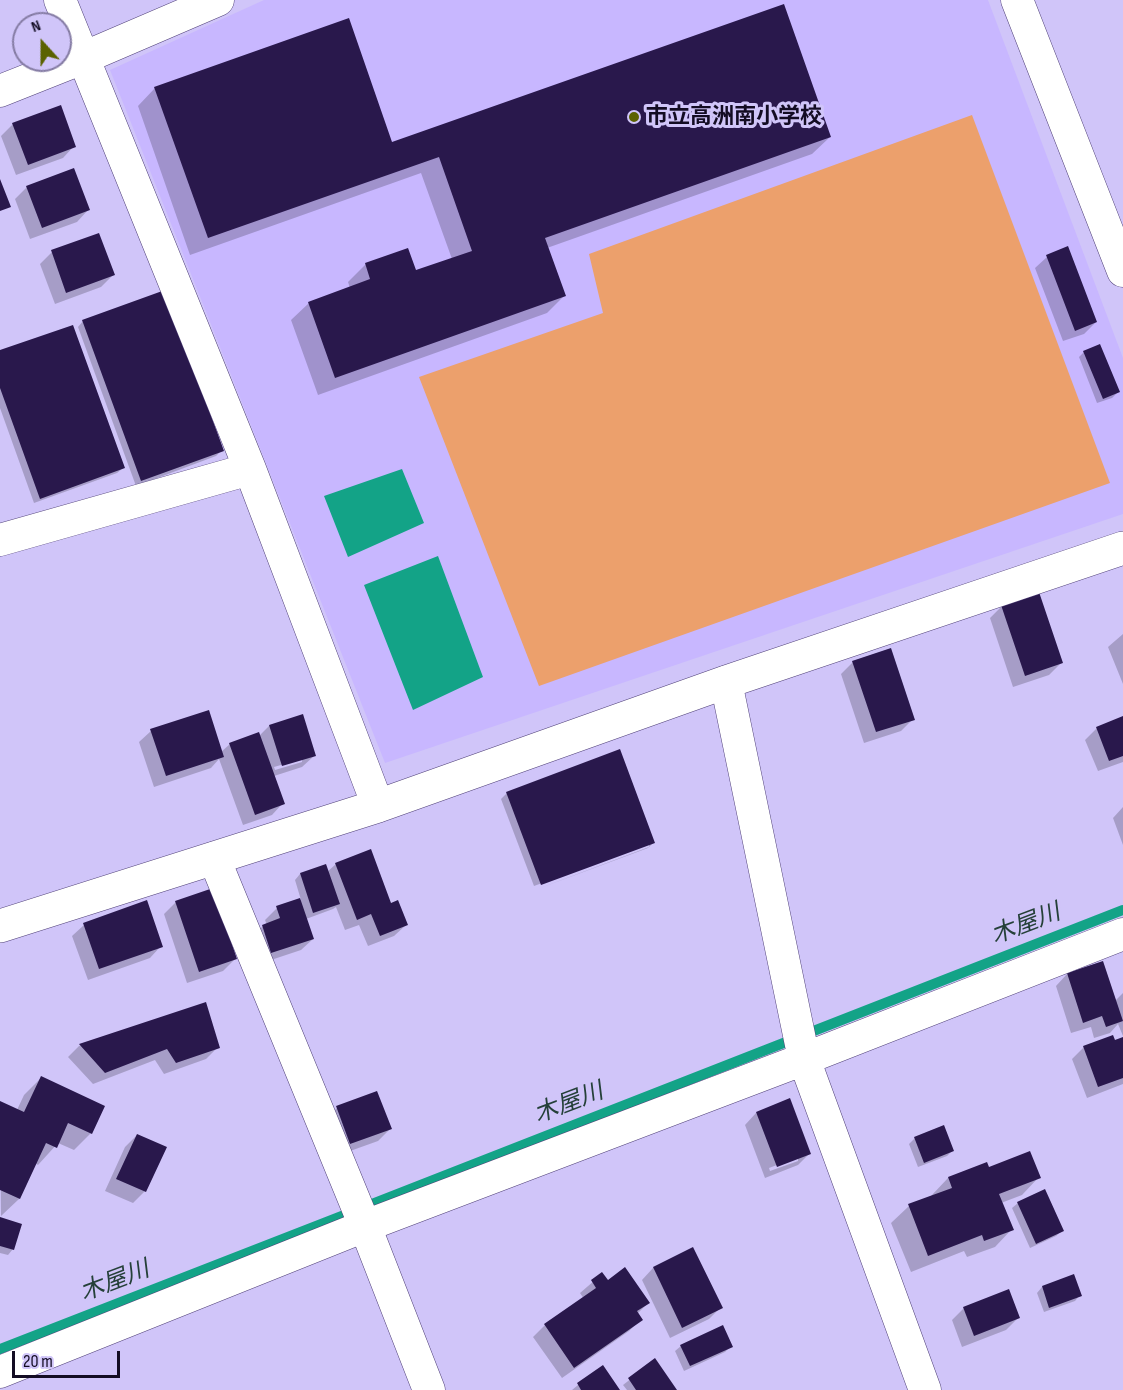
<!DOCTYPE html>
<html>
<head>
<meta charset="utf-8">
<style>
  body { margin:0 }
  #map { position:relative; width:1123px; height:1390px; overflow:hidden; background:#d0c5f9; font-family:"Sofia Sans Condensed",sans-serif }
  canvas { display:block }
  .north { position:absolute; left:12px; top:12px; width:60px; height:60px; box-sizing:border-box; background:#d0c5f9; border:2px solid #847ba3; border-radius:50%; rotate:339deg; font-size:16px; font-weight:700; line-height:24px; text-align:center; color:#130c23 }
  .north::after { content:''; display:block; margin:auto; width:21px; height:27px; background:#5b6200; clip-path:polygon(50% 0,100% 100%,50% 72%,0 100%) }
  .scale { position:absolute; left:12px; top:1351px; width:108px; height:27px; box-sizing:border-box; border:3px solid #130c23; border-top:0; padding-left:8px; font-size:18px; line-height:21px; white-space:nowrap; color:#130c23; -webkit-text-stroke:4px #d0c5f9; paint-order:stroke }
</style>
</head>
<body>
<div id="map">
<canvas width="1123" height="1390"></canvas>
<div class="north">N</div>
<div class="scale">20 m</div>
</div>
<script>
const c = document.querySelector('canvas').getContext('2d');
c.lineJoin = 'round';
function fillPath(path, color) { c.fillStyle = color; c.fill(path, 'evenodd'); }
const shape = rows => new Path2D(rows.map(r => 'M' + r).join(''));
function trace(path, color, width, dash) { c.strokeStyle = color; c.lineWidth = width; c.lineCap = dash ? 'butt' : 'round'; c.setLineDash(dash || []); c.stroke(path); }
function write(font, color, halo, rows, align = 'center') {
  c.font = font + ' "Sofia Sans Condensed","Noto Sans JP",sans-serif'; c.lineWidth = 6; c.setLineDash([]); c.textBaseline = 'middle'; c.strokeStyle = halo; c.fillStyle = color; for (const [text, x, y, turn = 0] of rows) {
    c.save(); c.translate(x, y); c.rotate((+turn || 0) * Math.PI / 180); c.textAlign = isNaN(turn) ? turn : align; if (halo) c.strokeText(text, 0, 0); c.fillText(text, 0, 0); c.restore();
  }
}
fillPath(shape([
  [264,0,988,0,1123,358,1123,514,385,763,110,70]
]), '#c8b7ff');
fillPath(shape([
  [972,115,1110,483,539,686,419,377,603,313,589,254]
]), '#eca06c');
fillPath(shape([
  [402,469,424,523,348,557,324,496],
  [438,556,483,677,413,710,364,585]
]), '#13a387');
fillPath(shape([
  [155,88,391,144,830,137,812,154,547,248,564,296,547,313,318,395,291,320,309,303,350,288,348,282,366,264,415,272,452,259,421,173,190,255,138,106],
  [13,124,74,146,63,158,16,175,1,136],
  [27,187,88,210,77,222,30,239,15,199],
  [52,252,113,275,101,287,55,304,40,264],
  [1047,257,1096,322,1084,334,1063,341,1035,268],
  [83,321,222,450,216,456,136,486,78,327],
  [0,352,123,468,117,473,34,503,0,408],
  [1084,352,1118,392,1112,398,1097,403,1079,357],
  [1002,606,1061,663,1049,675,1013,687,990,618],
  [1123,634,1123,684,1108,647],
  [853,662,913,719,901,731,864,743,841,674],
  [302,716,314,756,302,767,274,776,283,803,272,815,243,825,219,759,211,768,154,787,139,742,151,731,221,752,230,744,259,736,269,726],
  [302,759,302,762,275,770,274,767],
  [1123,718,1123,762,1098,771,1085,740,1097,728],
  [507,793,653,843,648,848,535,890,649,847,649,844,534,886,501,799],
  [1123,807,1123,845,1113,818],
  [336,864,391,905,406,925,394,936,368,946,359,925,345,930,336,907,333,909,306,919,313,939,301,950,259,964,251,938,263,926,267,925,265,920,277,908,301,900,295,880,300,874,325,866,327,872],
  [176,902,235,959,223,971,187,983,164,914],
  [84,925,161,946,150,958,88,980,72,936],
  [1067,974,1115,1001,1123,993,1123,1036,1118,1024,1110,1033,1094,1038,1091,1027,1071,1033,1056,986],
  [205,1004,218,1047,206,1059,164,1074,155,1060,93,1084,68,1057,79,1046],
  [1123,1038,1123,1084,1087,1098,1072,1059,1084,1047],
  [41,1078,91,1133,74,1150,58,1143,38,1165,35,1163,19,1199,1,1216,0,1102,17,1110,24,1095],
  [337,1108,390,1129,378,1141,339,1155,325,1119],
  [756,1113,810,1153,798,1165,765,1178,745,1125],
  [798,1157,798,1161,770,1171,769,1168],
  [137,1135,145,1191,133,1203,105,1191,125,1147],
  [915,1138,952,1151,947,1156,918,1167,909,1144],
  [986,1164,988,1169,1039,1177,1022,1195,1001,1203,1012,1229,995,1247,967,1257,964,1251,911,1272,891,1223,909,1206,931,1196,948,1178],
  [1018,1203,1062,1231,1056,1236,1030,1248,1012,1208],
  [0,1219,13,1249,8,1255,0,1253],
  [692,1249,721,1307,709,1319,670,1338,642,1280,653,1268],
  [602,1274,608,1282,648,1303,637,1314,641,1319,629,1331,562,1378,533,1337,545,1325,584,1299,580,1293],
  [1042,1287,1080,1295,1075,1301,1044,1312,1037,1293],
  [964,1308,1018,1318,1006,1330,962,1347,952,1320],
  [681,1346,731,1346,725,1352,684,1371,675,1351],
  [655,1360,676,1390,627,1390,623,1385],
  [602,1367,618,1390,572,1390,578,1385]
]), '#0003');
trace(shape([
  [811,1032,1123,910],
  [367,1206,786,1042],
  [0,1349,347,1214]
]), '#13a387', 10);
fillPath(shape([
  [784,4,831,137,545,238,566,296,335,378,308,302,370,279,365,263,408,248,416,270,472,251,439,157,208,238,154,87,349,18,392,142],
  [61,105,76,147,28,165,12,123],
  [74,168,90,210,42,228,26,186],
  [0,179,11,207,0,211],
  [99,233,115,275,66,293,51,250],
  [1068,246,1097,322,1075,331,1046,255],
  [165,290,224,451,141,481,82,320],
  [73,325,125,468,40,499,0,388,0,350],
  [1100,344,1120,392,1103,399,1083,351],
  [1039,592,1063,663,1025,676,1001,605],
  [891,648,915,720,876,732,852,661],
  [209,710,224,757,166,776,150,729],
  [303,714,316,756,282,766,269,725],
  [1123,716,1123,756,1109,761,1096,727],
  [259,732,285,804,255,815,229,743],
  [620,749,655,843,541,885,506,792],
  [371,849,391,903,398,900,408,925,380,936,371,914,357,920,335,863],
  [326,864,340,904,313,913,300,873],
  [213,888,237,959,199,972,175,901],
  [300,898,314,939,271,953,262,925,280,918,276,906],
  [147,900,163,947,99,969,83,923],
  [1103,961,1123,1021,1106,1027,1102,1016,1083,1023,1067,973],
  [206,1002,220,1048,176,1063,167,1049,105,1073,79,1044],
  [1113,1035,1115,1040,1123,1037,1123,1078,1098,1087,1083,1046],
  [41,1076,105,1106,92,1134,68,1123,57,1148,46,1143,20,1199,0,1190,0,1101,24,1112],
  [377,1091,392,1129,350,1144,336,1106],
  [790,1098,811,1154,777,1167,756,1112],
  [944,1125,954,1151,924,1163,914,1137],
  [137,1134,167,1147,146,1192,116,1179],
  [1030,1151,1041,1178,999,1194,1014,1230,984,1241,982,1235,928,1256,908,1204,952,1188,948,1177,987,1162,989,1167],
  [1045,1189,1064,1231,1036,1244,1017,1202],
  [0,1217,22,1224,14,1250,0,1246],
  [693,1247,723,1308,682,1328,653,1267],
  [625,1267,650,1303,637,1311,643,1320,574,1368,544,1324,596,1288,591,1280,602,1272,608,1280],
  [1074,1274,1082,1296,1049,1308,1042,1286],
  [1009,1289,1020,1318,974,1336,963,1307],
  [723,1325,733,1347,690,1366,680,1345],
  [655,1358,677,1390,636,1390,628,1378],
  [603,1365,620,1390,581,1390,577,1383]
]), '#29184c');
const minor = shape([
  [60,0,250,469,378,806],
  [1017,0,1123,271],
  [0,91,83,58,218,0],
  [0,540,250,469],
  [726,682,804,1059,925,1390],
  [214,858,365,1226,429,1390],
  [0,1372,365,1226,804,1059,1123,934]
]);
const tertiary = shape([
  [0,926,378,806,726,682,1123,548]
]);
trace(minor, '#504178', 33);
trace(tertiary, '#504178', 34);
trace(minor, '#fff', 32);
trace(tertiary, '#fff', 33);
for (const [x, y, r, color] of [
  [634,117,6,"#5b6200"]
]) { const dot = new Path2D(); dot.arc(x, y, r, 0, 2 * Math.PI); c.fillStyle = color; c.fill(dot); trace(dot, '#d0c5f9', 2); }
write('bold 22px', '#130c23', '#d0c5f9', [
  ["市立高洲南小学校",646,117]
], 'left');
write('italic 24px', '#254039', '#d0c5f9', [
  ["木屋川",1026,925,-21],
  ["木屋川",569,1104,-21],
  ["木屋川",115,1282,-21]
]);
</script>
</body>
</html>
